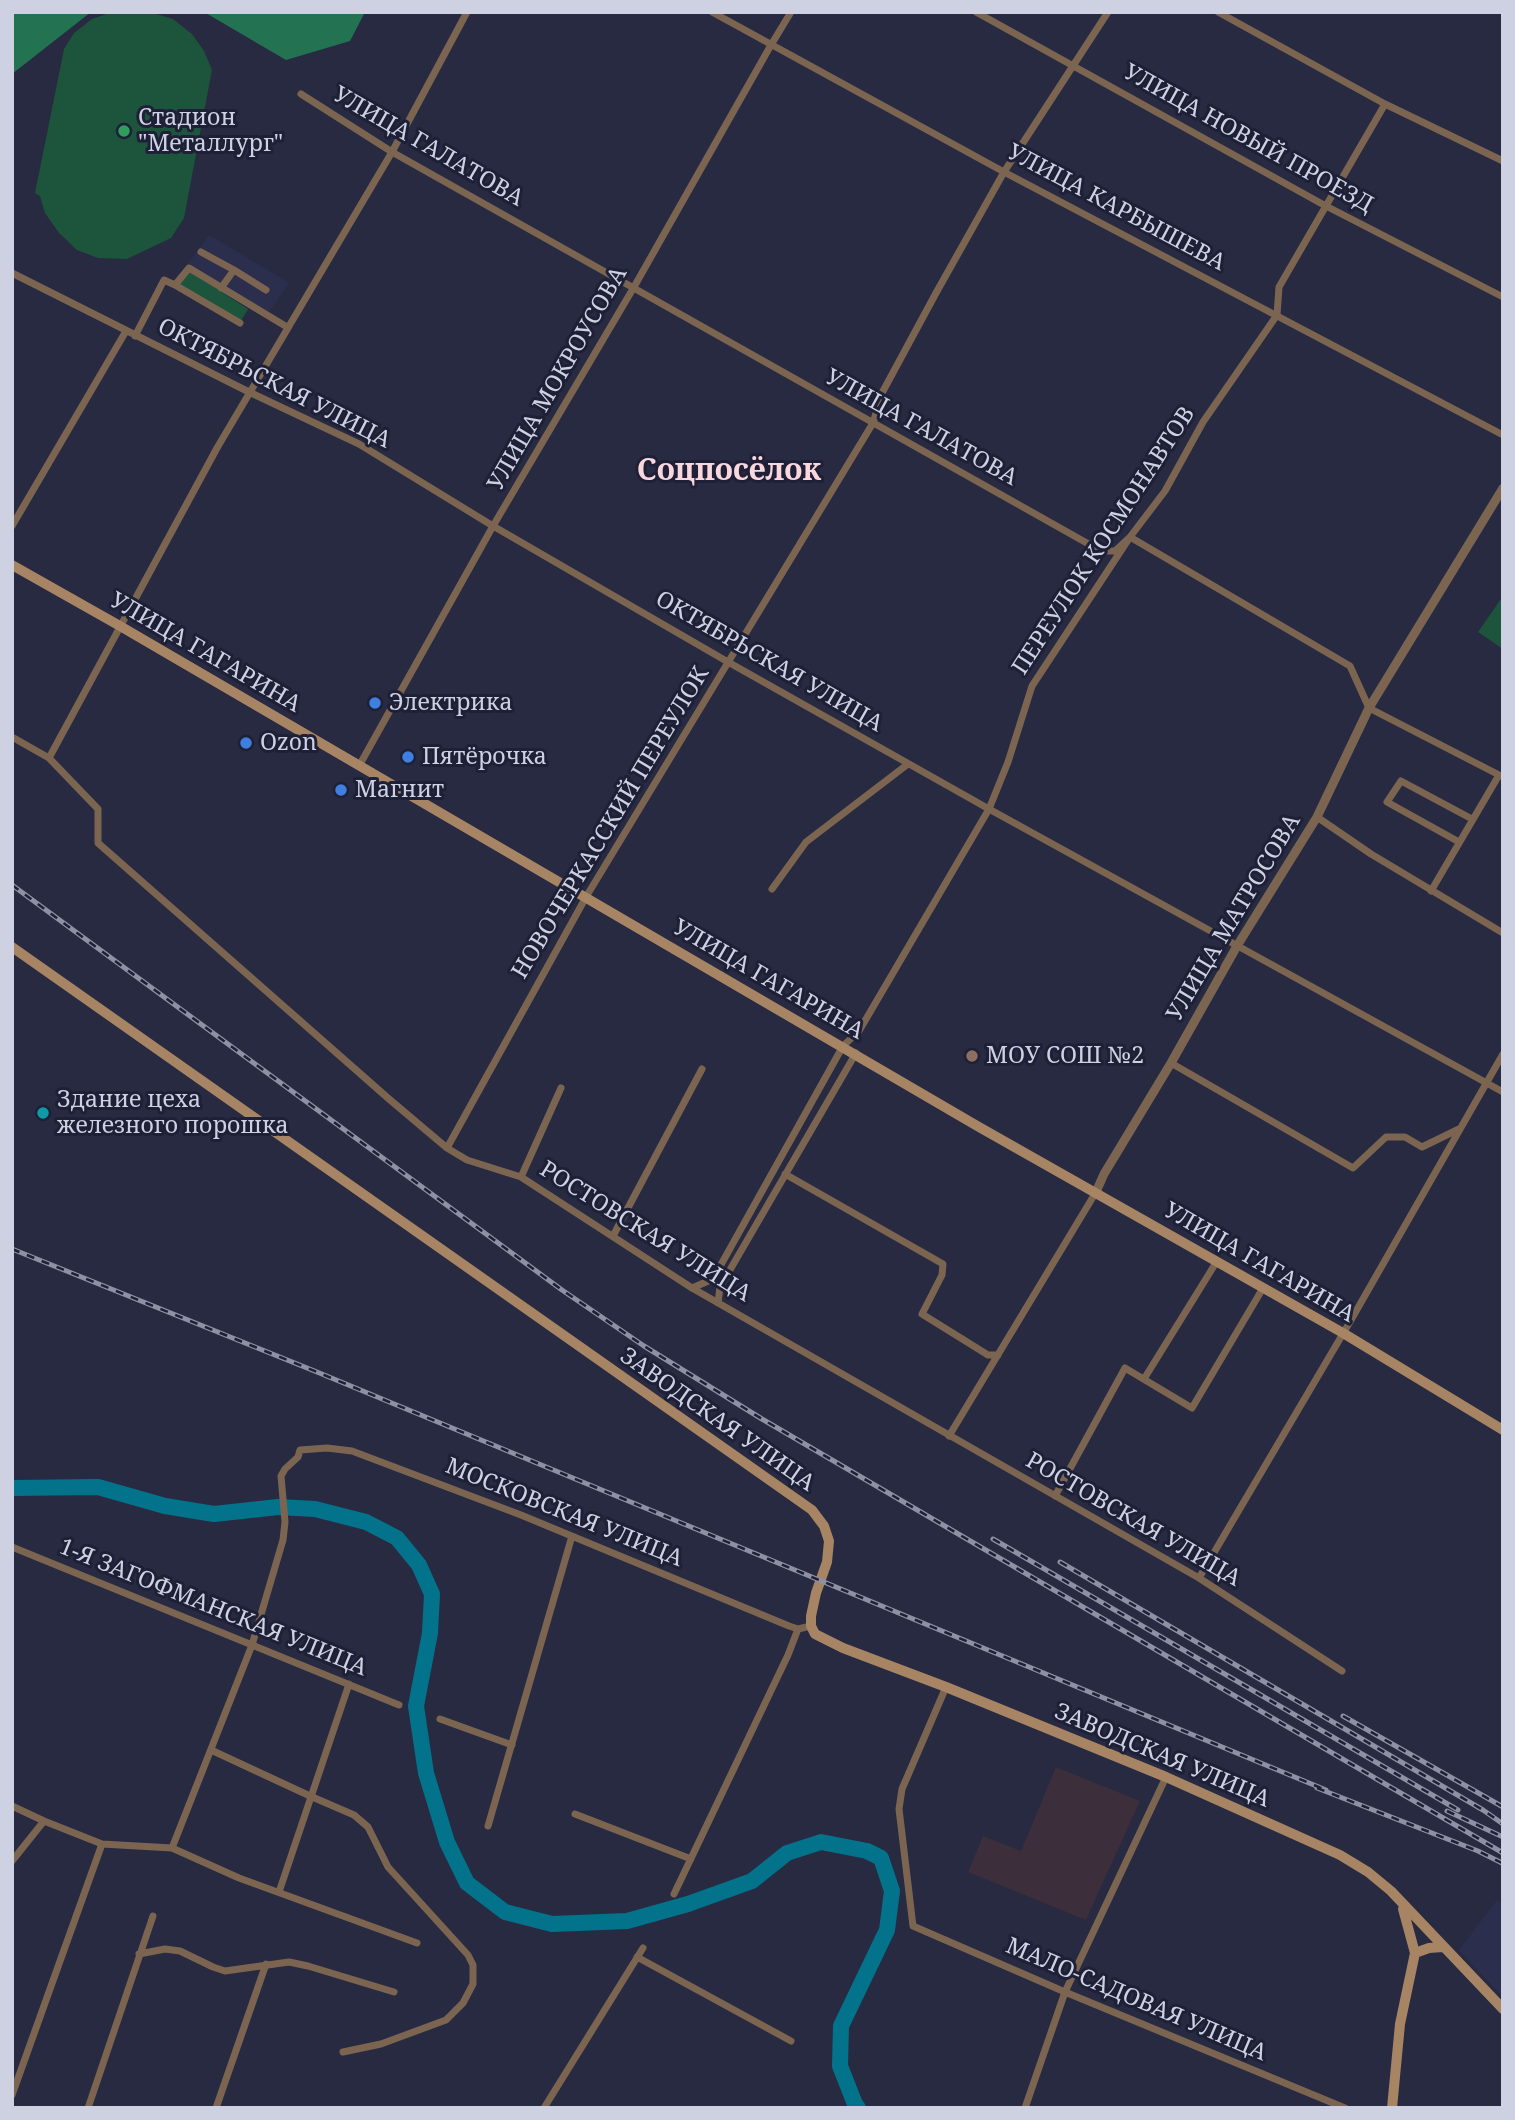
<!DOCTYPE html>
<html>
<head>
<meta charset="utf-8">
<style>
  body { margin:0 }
  #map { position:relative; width:1515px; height:2120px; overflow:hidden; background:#272a41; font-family:"Noto Serif",serif }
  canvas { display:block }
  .frame { position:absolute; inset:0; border:14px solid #ced1e1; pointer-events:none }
</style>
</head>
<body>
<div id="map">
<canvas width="1515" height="2120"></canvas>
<div class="frame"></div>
</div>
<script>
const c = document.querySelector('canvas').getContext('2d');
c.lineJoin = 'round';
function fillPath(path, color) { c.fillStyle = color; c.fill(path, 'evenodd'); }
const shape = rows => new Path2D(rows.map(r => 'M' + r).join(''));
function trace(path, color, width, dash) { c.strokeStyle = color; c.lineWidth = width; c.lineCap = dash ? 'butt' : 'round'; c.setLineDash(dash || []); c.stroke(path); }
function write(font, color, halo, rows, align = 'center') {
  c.font = font + ' "Noto Serif",serif'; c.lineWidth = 6; c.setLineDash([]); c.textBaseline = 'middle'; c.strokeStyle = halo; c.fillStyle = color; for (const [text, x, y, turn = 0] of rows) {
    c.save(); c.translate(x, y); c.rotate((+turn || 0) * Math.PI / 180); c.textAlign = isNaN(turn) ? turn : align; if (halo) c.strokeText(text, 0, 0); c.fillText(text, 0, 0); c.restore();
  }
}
fillPath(shape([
  [209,235,289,283,269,312,187,265],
  [1497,1900,1503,1903,1503,1997,1459,1950]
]), '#2b2f4d');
fillPath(shape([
  [1056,1767,1140,1801,1086,1920,968,1872,983,1836,1021,1851]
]), '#3c2e3b');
fillPath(shape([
  [112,12,150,12,173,19,192,34,204,51,212,70,184,218,171,238,127,259,98,258,77,250,59,233,45,213,40,196,35,193,64,49,74,33,92,19],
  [189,271,248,309,241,321,179,284],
  [1503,596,1503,649,1478,632]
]), '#1c543c');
fillPath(shape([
  [12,12,91,12,12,74],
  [204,12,365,12,350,41,286,60]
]), '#237352');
trace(shape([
  [12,1488,98,1487,165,1506,214,1514,278,1507,315,1509,366,1522,397,1538,419,1565,432,1594,430,1633,416,1706,426,1773,447,1842,467,1883,505,1912,552,1924,627,1921,688,1904,752,1881,787,1853,821,1842,867,1851,881,1858,892,1891,887,1930,841,2026,840,2066,855,2104,858,2108]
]), '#03738c', 16);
trace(shape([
  [712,12,1004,172,1503,435],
  [976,12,1324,205,1503,297],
  [1218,12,1385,104,1503,161],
  [301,94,392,152,1101,551,1115,551,1130,537,1350,666,1369,708,1503,777],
  [201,252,234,270],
  [12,273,249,392,359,444,493,526,728,662,989,809,1503,1092],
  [175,285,240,323],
  [221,288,234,270,266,290],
  [135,336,164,280,175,285,189,268,287,327],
  [12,526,126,331],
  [12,737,49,758,98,809,98,843,389,1099,447,1148,467,1160,521,1177,692,1288,1199,1578,1342,1671],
  [49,758,217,448,392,152,467,12],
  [359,766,493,526,634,287,771,45,791,12],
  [1317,817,1371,854,1503,933],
  [1459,842,1387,802,1401,781,1472,819],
  [772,889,806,842,908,764],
  [1431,891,1499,775],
  [1171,1063,1353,1168,1386,1137,1405,1137,1422,1147,1459,1129],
  [447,1148,586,897,873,423,882,393,936,293,1004,172,1108,12],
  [785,1174,943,1264,942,1275,922,1314,988,1355,998,1355],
  [521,1177,561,1088],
  [613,1236,702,1069],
  [692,1288,713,1279,843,1046,859,1031,989,809,1008,762,1032,686,1130,537,1165,491,1203,422,1277,315,1279,287,1385,104],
  [718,1303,720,1287,856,1053],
  [1144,1379,1217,1261],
  [949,1436,1096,1192],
  [1055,1496,1125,1368,1192,1408,1263,1288],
  [12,1547,399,1705],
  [1199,1578,1351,1320,1503,1054],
  [946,1687,902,1789,899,1809,913,1926,1065,1992,1345,2108],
  [440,1719,512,1745],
  [211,1750,310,1796,354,1815,368,1827,388,1867,468,1955,473,1965,473,1984,463,2003,446,2020,381,2044,343,2052],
  [12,1806,44,1821,102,1844,172,1848,239,1878,417,1943],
  [575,1814,691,1859],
  [488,1826,572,1536],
  [172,1848,252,1645,283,1540,285,1522,281,1476,285,1469,298,1457,300,1450,327,1448,352,1451,521,1515,789,1626,798,1629,811,1626],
  [12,1861,44,1821],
  [279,1892,349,1684],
  [674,1894,788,1655,798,1629],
  [139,1954,165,1949,180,1951,213,1967,225,1971,289,1962,308,1966,394,1992],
  [637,1957,791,2041],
  [12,2095,102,1844],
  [88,2108,153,1916],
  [216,2108,266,1964],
  [544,2108,643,1948],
  [1025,2108,1065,1992,1166,1777]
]), '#7b6550', 7);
trace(shape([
  [1096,1192,1104,1174,1171,1063,1237,946,1317,817,1369,708,1503,488]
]), '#7b6550', 9);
trace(shape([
  [12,565,120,626,979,1127,1343,1333,1503,1430],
  [12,947,812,1510,824,1526,829,1541,827,1562,816,1593,811,1616,811,1626,815,1634,843,1648,946,1687,1166,1777,1340,1855,1368,1872,1391,1891,1503,2009],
  [1415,1953,1429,1948,1443,1947],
  [1392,2108,1400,2024,1415,1953,1403,1909]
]), '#a78463', 10);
const rail = shape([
  [12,885,562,1290,644,1346,762,1419,1503,1853],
  [12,1249,317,1372,1326,1790],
  [993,1539,1458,1810],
  [1060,1562,1483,1810,1503,1824],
  [1343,1716,1503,1807],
  [1317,1788,1478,1851,1502,1863],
  [1447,1811,1503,1837]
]);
trace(rail, '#8e91a4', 5);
trace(rail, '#1d2037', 2.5, [8]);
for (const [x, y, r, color] of [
  [124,131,7,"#2e9e5b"],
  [375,703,7,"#3f7fe0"],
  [246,743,7,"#3f7fe0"],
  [408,757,7,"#3f7fe0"],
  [341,790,7,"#3f7fe0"],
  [972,1056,7,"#8d6e63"],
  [43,1113,7,"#0f9aa8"]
]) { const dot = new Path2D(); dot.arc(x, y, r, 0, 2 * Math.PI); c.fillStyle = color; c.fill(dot); trace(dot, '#1d2037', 2.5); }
write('23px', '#ced1e1', '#1d2037', [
  ["Стадион",138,118],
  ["\"Металлург\"",138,144],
  ["Электрика",389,703],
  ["Ozon",260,743],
  ["Пятёрочка",422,757],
  ["Магнит",355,790],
  ["МОУ СОШ №2",986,1056],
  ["Здание цеха",57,1100],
  ["железного порошка",57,1126]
], 'left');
write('23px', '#ced1e1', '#1d2037', [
  ["УЛИЦА НОВЫЙ ПРОЕЗД",1248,139,29],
  ["УЛИЦА ГАЛАТОВА",428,147,30],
  ["УЛИЦА КАРБЫШЕВА",1116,208,28],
  ["УЛИЦА МОКРОУСОВА",558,379,-60],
  ["ОКТЯБРЬСКАЯ УЛИЦА",274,384,27],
  ["УЛИЦА ГАЛАТОВА",921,428,29],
  ["ПЕРЕУЛОК КОСМОНАВТОВ",1104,541,-57],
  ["УЛИЦА ГАГАРИНА",205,653,30],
  ["ОКТЯБРЬСКАЯ УЛИЦА",769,662,30],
  ["НОВОЧЕРКАССКИЙ ПЕРЕУЛОК",611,823,-59],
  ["УЛИЦА МАТРОСОВА",1234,918,-59],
  ["УЛИЦА ГАГАРИНА",768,980,30],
  ["РОСТОВСКАЯ УЛИЦА",645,1232,32],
  ["УЛИЦА ГАГАРИНА",1259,1263,30],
  ["ЗАВОДСКАЯ УЛИЦА",717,1420,35],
  ["МОСКОВСКАЯ УЛИЦА",564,1513,22],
  ["РОСТОВСКАЯ УЛИЦА",1133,1520,30],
  ["1-Я ЗАГОФМАНСКАЯ УЛИЦА",213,1608,22],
  ["ЗАВОДСКАЯ УЛИЦА",1162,1756,23],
  ["МАЛО-САДОВАЯ УЛИЦА",1136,2000,23]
]);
write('bold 30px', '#fad7dc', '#1d2037', [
  ["Соцпосёлок",729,471]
]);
</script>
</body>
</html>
